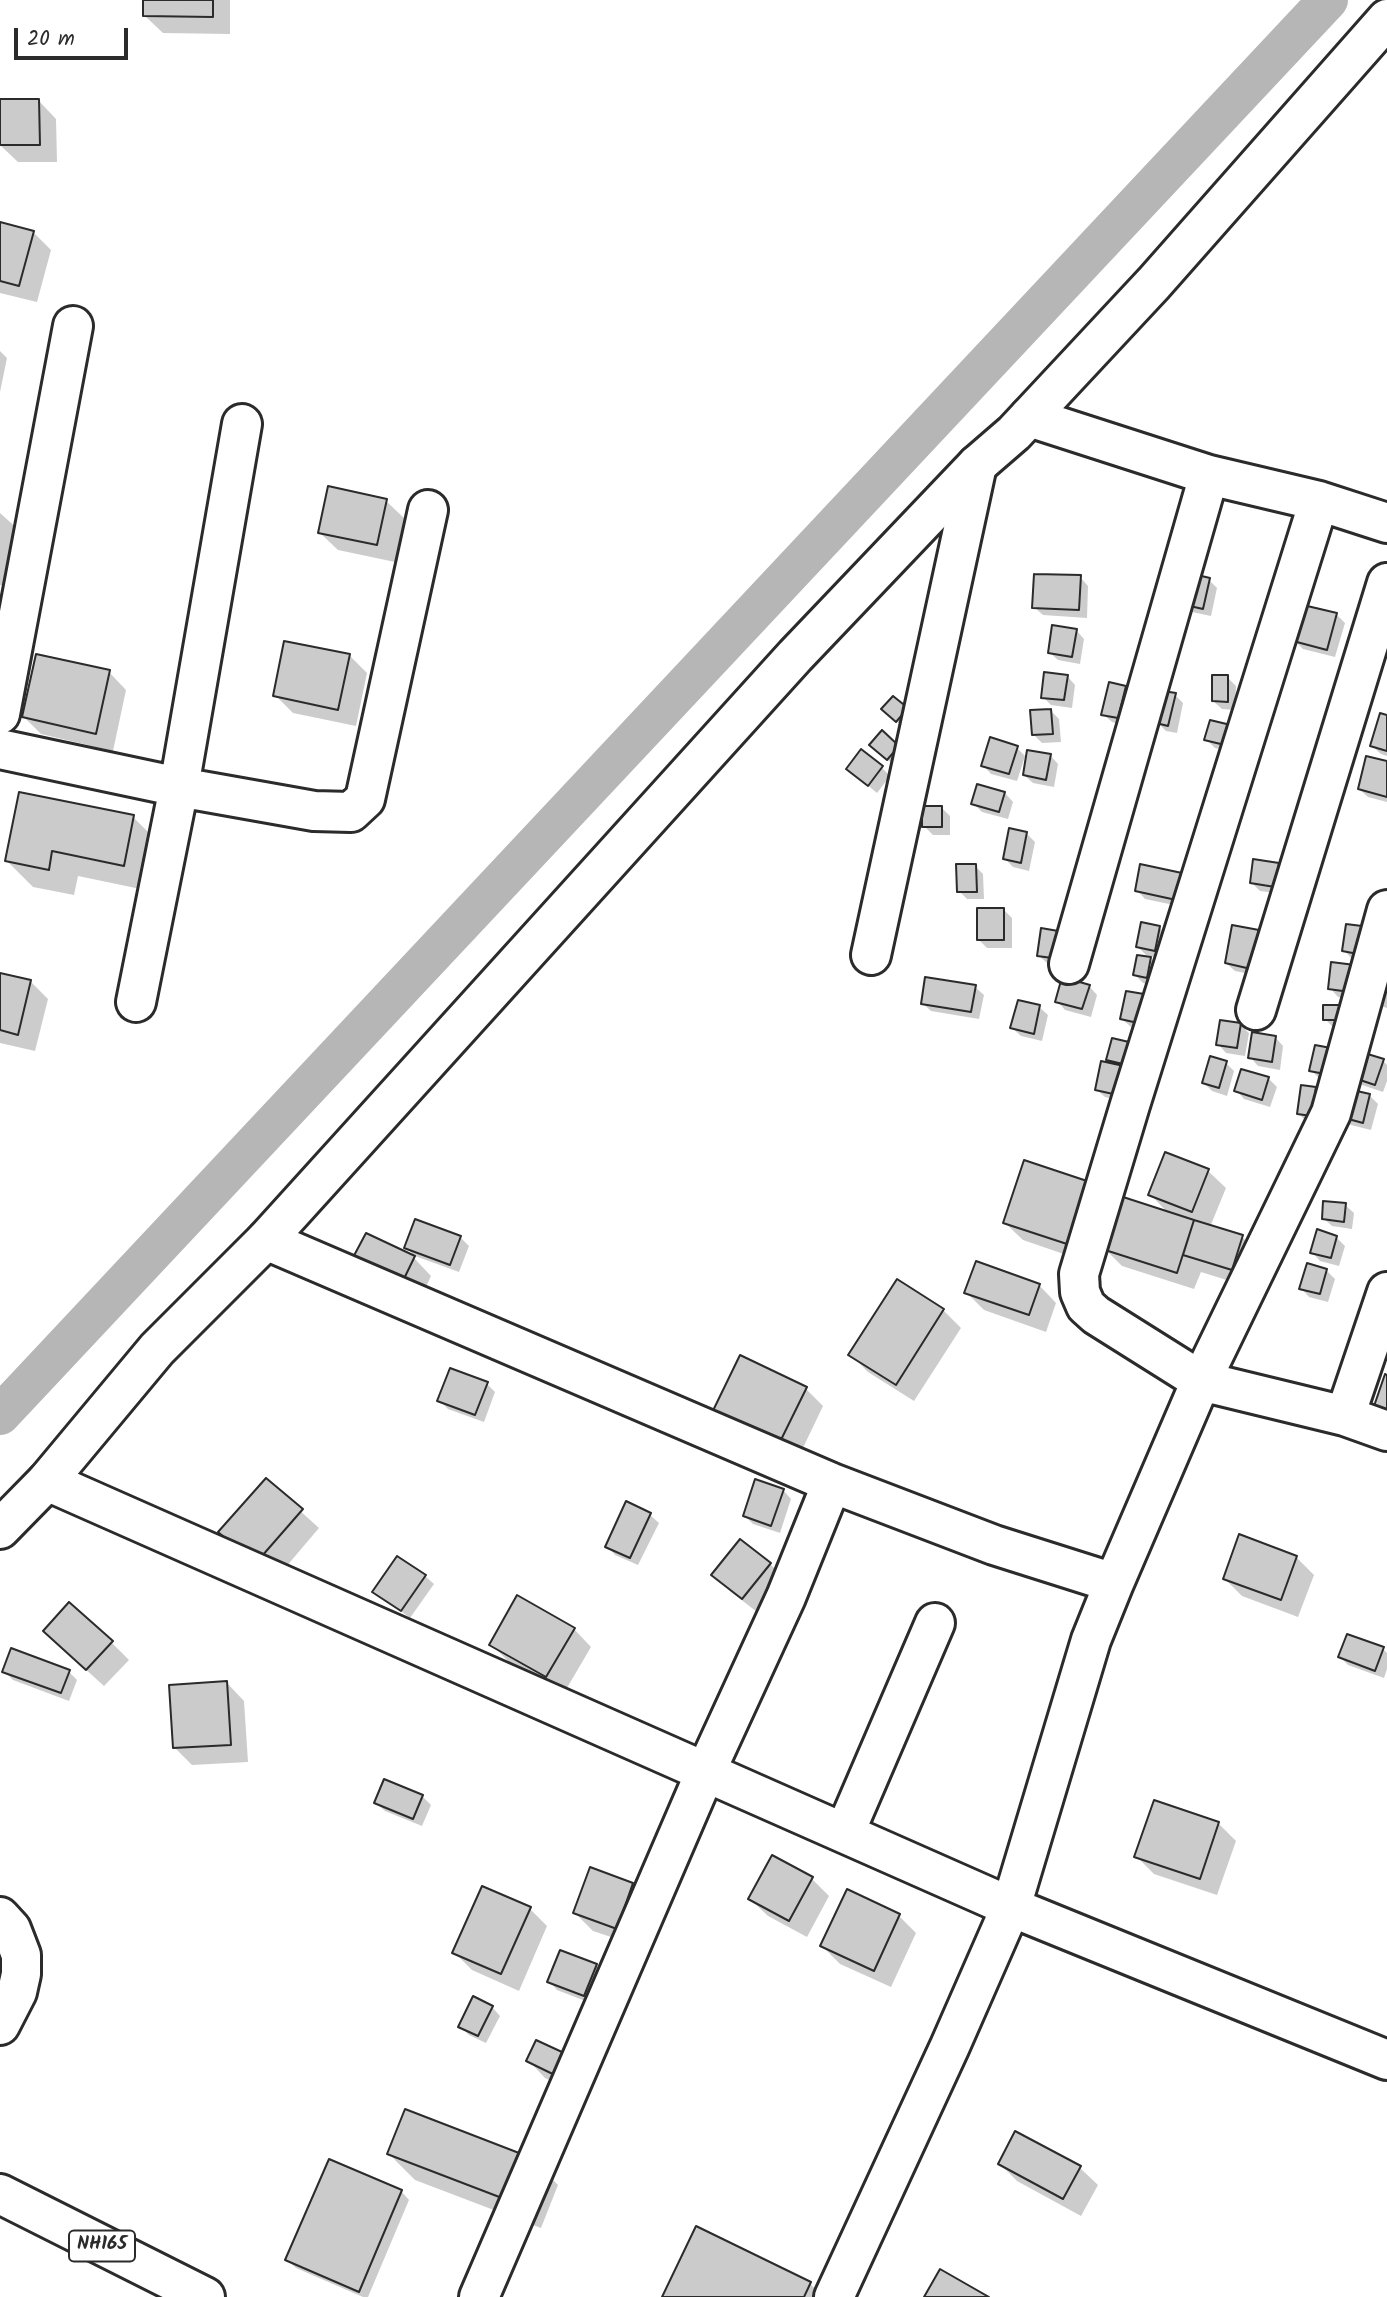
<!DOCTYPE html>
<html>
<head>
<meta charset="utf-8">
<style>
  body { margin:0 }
  #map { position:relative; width:1387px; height:2297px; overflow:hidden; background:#fff; font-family:Kalam,sans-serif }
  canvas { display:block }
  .scale { position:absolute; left:14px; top:28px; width:114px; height:32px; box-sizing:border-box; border:4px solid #2b2b2b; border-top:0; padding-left:9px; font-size:21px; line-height:24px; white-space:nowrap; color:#2b2b2b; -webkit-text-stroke:5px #fff; paint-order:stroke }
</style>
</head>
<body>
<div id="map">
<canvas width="1387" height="2297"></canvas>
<div class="scale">20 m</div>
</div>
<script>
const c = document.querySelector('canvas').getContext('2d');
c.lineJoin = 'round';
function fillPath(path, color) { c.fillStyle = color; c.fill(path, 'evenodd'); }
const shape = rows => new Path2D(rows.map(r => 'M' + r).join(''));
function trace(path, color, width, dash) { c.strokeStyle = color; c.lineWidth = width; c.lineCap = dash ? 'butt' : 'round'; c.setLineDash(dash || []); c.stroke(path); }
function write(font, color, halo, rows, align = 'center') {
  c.font = font + ' Kalam,sans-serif'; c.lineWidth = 5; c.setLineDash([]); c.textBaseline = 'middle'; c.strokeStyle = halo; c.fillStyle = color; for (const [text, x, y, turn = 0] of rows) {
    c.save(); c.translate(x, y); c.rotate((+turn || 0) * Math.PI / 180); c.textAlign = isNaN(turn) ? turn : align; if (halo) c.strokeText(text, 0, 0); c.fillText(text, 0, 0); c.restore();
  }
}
fillPath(shape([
  [145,0,230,0,230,34,163,33,145,16],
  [0,101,39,101,56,119,57,162,18,162,0,145],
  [0,224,33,232,51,250,37,302,0,293],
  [0,351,7,358,0,392],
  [386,501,404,518,395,562,338,550,320,533],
  [0,513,20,531,9,587,0,585],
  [1080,577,1088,586,1087,618,1043,615,1034,607],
  [1209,580,1217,588,1211,616,1192,612,1183,603],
  [1304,607,1337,615,1345,623,1335,657,1303,649,1295,641],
  [1076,630,1084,639,1080,664,1058,660,1049,652],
  [349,655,367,673,356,726,293,713,275,695],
  [109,672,126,690,113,751,41,734,24,717],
  [1067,676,1075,685,1072,708,1051,705,1043,697],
  [1227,677,1236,686,1235,710,1222,709,1213,701],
  [1125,688,1133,696,1126,726,1112,722,1103,714],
  [1175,695,1183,703,1177,733,1166,731,1158,723],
  [883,709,907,710,905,729],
  [1051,711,1059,719,1061,742,1042,743,1034,735],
  [1387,717,1387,756,1381,754,1372,746],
  [1211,722,1238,754,1215,748,1206,739],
  [898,747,896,767,880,753],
  [1017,748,1025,756,1017,781,991,774,983,765],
  [1050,755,1058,764,1054,787,1033,783,1024,775],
  [1387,763,1387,802,1368,797,1359,789],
  [882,768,890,776,877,793,848,769],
  [1005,793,1013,802,1008,819,982,812,973,803],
  [941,807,950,816,950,835,933,835,924,826],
  [133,817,159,843,150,891,78,876,74,895,33,887,7,861],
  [1027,834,1035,842,1029,871,1013,867,1005,859],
  [1278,865,1286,873,1283,894,1260,891,1251,882],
  [975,866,983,874,984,899,967,899,959,891],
  [1142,867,1198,910,1145,899,1137,890],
  [1004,910,1012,918,1012,948,987,948,979,940],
  [1159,927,1167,936,1163,959,1146,955,1138,947],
  [1361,928,1369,937,1366,961,1352,959,1344,950],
  [1042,930,1068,967,1047,963,1038,955],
  [1258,932,1266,940,1259,976,1235,971,1226,963],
  [1150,959,1158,967,1155,986,1143,983,1135,975],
  [1333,964,1358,1000,1338,997,1330,988],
  [0,974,31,982,48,999,35,1051,0,1043],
  [1387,976,1387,1008,1377,1005],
  [1089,986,1097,995,1091,1017,1065,1010,1057,1001],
  [975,987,984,995,979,1019,931,1011,922,1003],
  [1143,996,1152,1004,1147,1031,1131,1027,1122,1019],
  [1039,1007,1048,1015,1042,1041,1021,1036,1012,1028],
  [1325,1007,1351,1028,1334,1028,1325,1019],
  [1240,1025,1249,1033,1245,1056,1226,1053,1218,1044],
  [1275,1037,1283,1046,1280,1070,1258,1066,1250,1057],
  [1128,1044,1137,1052,1135,1104,1105,1097,1096,1089,1115,1066,1108,1059],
  [1316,1047,1333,1082,1319,1078,1311,1070],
  [1383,1061,1387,1065,1387,1081,1383,1092,1362,1085,1353,1076],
  [1226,1063,1234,1071,1227,1096,1212,1091,1204,1083],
  [1268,1078,1277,1087,1270,1107,1244,1099,1236,1090],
  [1315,1089,1324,1097,1307,1122,1299,1114],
  [1370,1096,1378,1104,1371,1130,1351,1125,1343,1117],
  [1208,1171,1226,1188,1210,1227,1242,1237,1260,1254,1249,1287,1201,1272,1194,1289,1122,1266,1104,1248,1169,1214,1150,1194],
  [1107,1201,1087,1262,1023,1240,1005,1223],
  [1345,1205,1354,1213,1352,1229,1332,1226,1323,1218],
  [460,1237,469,1246,459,1272,415,1256,406,1248],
  [1336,1237,1345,1246,1339,1266,1320,1261,1312,1252],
  [414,1258,431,1276,417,1306,352,1265],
  [1326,1270,1335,1279,1328,1302,1309,1297,1301,1288],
  [897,1281,943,1310,961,1328,914,1401,868,1372,850,1354],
  [1039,1285,1056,1303,1046,1332,984,1310,966,1292],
  [487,1384,495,1392,484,1422,448,1409,439,1400],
  [805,1388,823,1406,791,1473,726,1442],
  [266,1480,319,1528,274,1581,238,1550],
  [783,1490,791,1499,780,1533,753,1524,745,1516],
  [627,1504,650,1515,659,1523,638,1565,615,1555,607,1546],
  [1296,1557,1314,1575,1298,1617,1242,1596,1225,1579],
  [770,1564,787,1581,761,1615,731,1592,714,1574],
  [425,1576,434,1584,410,1618,374,1591],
  [574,1629,591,1647,564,1693,509,1662,491,1644],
  [111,1642,129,1660,104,1686,63,1649],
  [1383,1649,1387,1653,1387,1669,1384,1678,1348,1665,1340,1657],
  [4,1671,69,1672,77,1680,69,1701,13,1680],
  [227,1683,244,1701,248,1762,192,1765,175,1748],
  [422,1796,431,1805,422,1826,385,1811,376,1803],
  [1218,1823,1236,1841,1217,1895,1154,1874,1136,1856],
  [812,1879,829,1896,807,1937,768,1916,750,1899],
  [632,1884,650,1902,635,1945,593,1931,575,1913],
  [530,1909,547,1926,519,1991,472,1970,454,1952],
  [899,1916,916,1933,891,1987,840,1964,822,1946],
  [596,1966,605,1974,593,2004,557,1990,549,1981],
  [492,2007,500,2016,486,2043,469,2035,460,2026],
  [536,2042,583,2096,545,2078,528,2060],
  [1016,2133,1080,2168,1098,2185,1081,2216,1017,2181,1000,2164],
  [389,2154,532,2159,558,2185,541,2228,415,2180],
  [401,2191,409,2200,368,2297,363,2297,296,2268,287,2260],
  [697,2229,810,2284,824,2297,664,2297]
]), '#0003');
trace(shape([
  [0,1415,1328,0]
]), '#b6b6b6', 40);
const building = shape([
  [143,0,213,0,213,17,143,16,143,0],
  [0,99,39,99,40,145,0,145,0,99],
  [0,222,34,231,19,286,0,281,0,222],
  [328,486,387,499,377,545,318,533,328,486],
  [1189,573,1210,578,1203,609,1181,604,1189,573],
  [1034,574,1081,575,1079,610,1032,608,1034,574],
  [1303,605,1337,613,1327,650,1293,641,1303,605],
  [1052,625,1077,629,1072,657,1048,653,1052,625],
  [284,641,350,654,338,710,273,696,284,641],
  [36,654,110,670,96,734,22,717,36,654],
  [1044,672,1068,675,1064,700,1041,698,1044,672],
  [1212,675,1228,675,1228,702,1212,701,1212,675],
  [1109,682,1126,686,1118,718,1101,715,1109,682],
  [1163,691,1176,693,1168,726,1156,723,1163,691],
  [893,696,908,708,896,722,881,709,893,696],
  [1051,709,1053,734,1032,735,1030,710,1051,709],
  [1380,713,1387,715,1387,751,1370,746,1380,713],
  [1210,720,1235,726,1229,746,1204,740,1210,720],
  [882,730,899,746,887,760,869,745,882,730],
  [990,737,1018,746,1009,774,981,766,990,737],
  [861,749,883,766,868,786,846,769,861,749],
  [1027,750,1051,754,1046,780,1023,775,1027,750],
  [1366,756,1387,761,1387,797,1358,789,1366,756],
  [977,784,1005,792,999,812,971,804,977,784],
  [19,792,134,815,124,866,52,851,49,870,5,861,19,792],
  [922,806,942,806,942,827,922,827,922,806],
  [1009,828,1027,832,1021,863,1003,859,1009,828],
  [1253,859,1279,863,1275,887,1250,883,1253,859],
  [956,864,976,864,977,892,957,892,956,864],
  [1140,864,1196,876,1190,903,1135,891,1140,864],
  [977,908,1004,908,1004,940,977,940,977,908],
  [1141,922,1160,926,1155,951,1136,947,1141,922],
  [1346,924,1362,926,1358,954,1342,951,1346,924],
  [1232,925,1259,930,1251,969,1225,963,1232,925],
  [1041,928,1064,932,1060,959,1037,956,1041,928],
  [1137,955,1151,957,1147,978,1133,975,1137,955],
  [1331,962,1355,965,1350,992,1328,989,1331,962],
  [0,973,31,980,18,1035,0,1030,0,973],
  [925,977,976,985,971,1012,921,1004,925,977],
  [1062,977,1090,985,1082,1009,1055,1002,1062,977],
  [1126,991,1144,994,1138,1023,1120,1019,1126,991],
  [1018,1000,1040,1005,1034,1034,1010,1028,1018,1000],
  [1323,1005,1343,1005,1343,1020,1323,1020,1323,1005],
  [1220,1020,1241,1023,1237,1048,1216,1045,1220,1020],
  [1252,1032,1276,1036,1272,1062,1248,1058,1252,1032],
  [1112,1038,1129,1042,1123,1064,1106,1060,1112,1038],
  [1315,1045,1331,1048,1325,1074,1309,1071,1315,1045],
  [1361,1052,1384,1059,1375,1085,1351,1077,1361,1052],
  [1210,1056,1227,1061,1219,1088,1202,1083,1210,1056],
  [1101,1061,1133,1068,1127,1097,1095,1090,1101,1061],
  [1241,1069,1269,1077,1262,1100,1234,1091,1241,1069],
  [1301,1085,1316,1087,1312,1116,1297,1114,1301,1085],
  [1348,1089,1370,1094,1363,1123,1341,1117,1348,1089],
  [1165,1152,1209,1169,1192,1212,1148,1195,1165,1152],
  [1024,1160,1090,1182,1070,1245,1003,1223,1024,1160],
  [1120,1196,1194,1220,1177,1273,1102,1249,1120,1196],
  [1323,1201,1346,1203,1344,1222,1322,1219,1323,1201],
  [415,1219,461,1236,450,1265,404,1248,415,1219],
  [1194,1220,1243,1235,1232,1270,1183,1255,1194,1220],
  [1317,1229,1337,1236,1331,1258,1310,1253,1317,1229],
  [366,1233,415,1256,399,1289,349,1265,366,1233],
  [976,1261,1040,1284,1029,1315,964,1293,976,1261],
  [1307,1263,1327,1269,1320,1294,1299,1289,1307,1263],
  [897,1279,944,1309,896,1385,848,1355,897,1279],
  [740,1355,807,1387,773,1456,706,1425,740,1355],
  [450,1368,488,1382,475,1415,437,1401,450,1368],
  [1385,1374,1387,1375,1387,1417,1372,1412,1385,1374],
  [266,1478,303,1509,255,1564,218,1532,266,1478],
  [755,1479,784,1489,771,1526,743,1516,755,1479],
  [626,1501,651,1513,630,1558,605,1547,626,1501],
  [1239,1534,1297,1556,1281,1600,1223,1579,1239,1534],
  [740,1539,771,1563,742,1599,711,1575,740,1539],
  [397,1556,426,1575,401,1611,372,1592,397,1556],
  [517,1595,575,1628,546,1677,489,1645,517,1595],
  [69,1602,113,1641,86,1670,43,1631,69,1602],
  [1347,1634,1384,1647,1375,1671,1338,1657,1347,1634],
  [11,1648,70,1670,61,1693,2,1672,11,1648],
  [227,1681,231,1745,173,1748,169,1685,227,1681],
  [384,1779,423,1795,413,1819,374,1803,384,1779],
  [1154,1800,1219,1822,1200,1879,1134,1857,1154,1800],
  [772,1855,813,1877,789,1921,748,1899,772,1855],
  [590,1867,633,1883,617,1929,573,1913,590,1867],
  [482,1886,531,1907,501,1974,452,1953,482,1886],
  [847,1889,900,1914,874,1971,820,1946,847,1889],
  [560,1950,597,1964,584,1996,547,1982,560,1950],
  [473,1996,493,2006,478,2036,458,2027,473,1996],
  [536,2040,575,2058,565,2080,526,2061,536,2040],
  [405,2109,532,2158,515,2203,387,2154,405,2109],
  [1015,2131,1081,2166,1063,2199,998,2164,1015,2131],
  [329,2159,402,2190,359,2292,285,2260,329,2159],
  [696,2226,811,2282,804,2297,662,2297,696,2226],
  [940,2269,989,2297,924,2297,940,2269]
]);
fillPath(building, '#cbcbcb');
trace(building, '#2b2b2b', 2);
const minor = shape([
  [1029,417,1209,475,1319,501,1387,523],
  [1319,501,1130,1105,1079,1274,1080,1292,1086,1306,1096,1315,1201,1381,1345,1416,1387,1431],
  [0,714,73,326],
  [0,749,179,787,314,811,351,812,365,799,428,510],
  [871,955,977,465],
  [1069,964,1209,475],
  [136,1002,179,787,242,424],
  [1256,1010,1387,583],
  [266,1240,832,1483,994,1545,1114,1583],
  [1345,1416,1387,1292],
  [47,1481,1011,1907,1387,2060],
  [845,1832,935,1623],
  [0,1917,11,1929,21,1955,21,1974,17,1992,0,2025],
  [479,2297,705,1773,786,1597,832,1483],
  [834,2297,950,2046,1011,1907,1091,1640,1114,1583,1201,1381,1331,1113,1387,910]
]);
const major = shape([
  [0,1529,47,1481,157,1349,266,1240,795,656,977,465,1014,433,1154,283,1387,19]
]);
const highway = shape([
  [0,2194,205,2297]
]);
trace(minor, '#2b2b2b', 44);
trace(major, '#2b2b2b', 44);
trace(highway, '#2b2b2b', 44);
trace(minor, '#fff', 38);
trace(major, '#fff', 38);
trace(highway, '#fff', 38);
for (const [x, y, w] of [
  [102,2246,66]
]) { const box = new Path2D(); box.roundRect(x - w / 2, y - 15.5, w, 31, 5); c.fillStyle = '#fff'; c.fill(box); trace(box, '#2b2b2b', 2); }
write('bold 19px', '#2b2b2b', null, [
  ["NH165",102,2246]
]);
</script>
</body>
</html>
